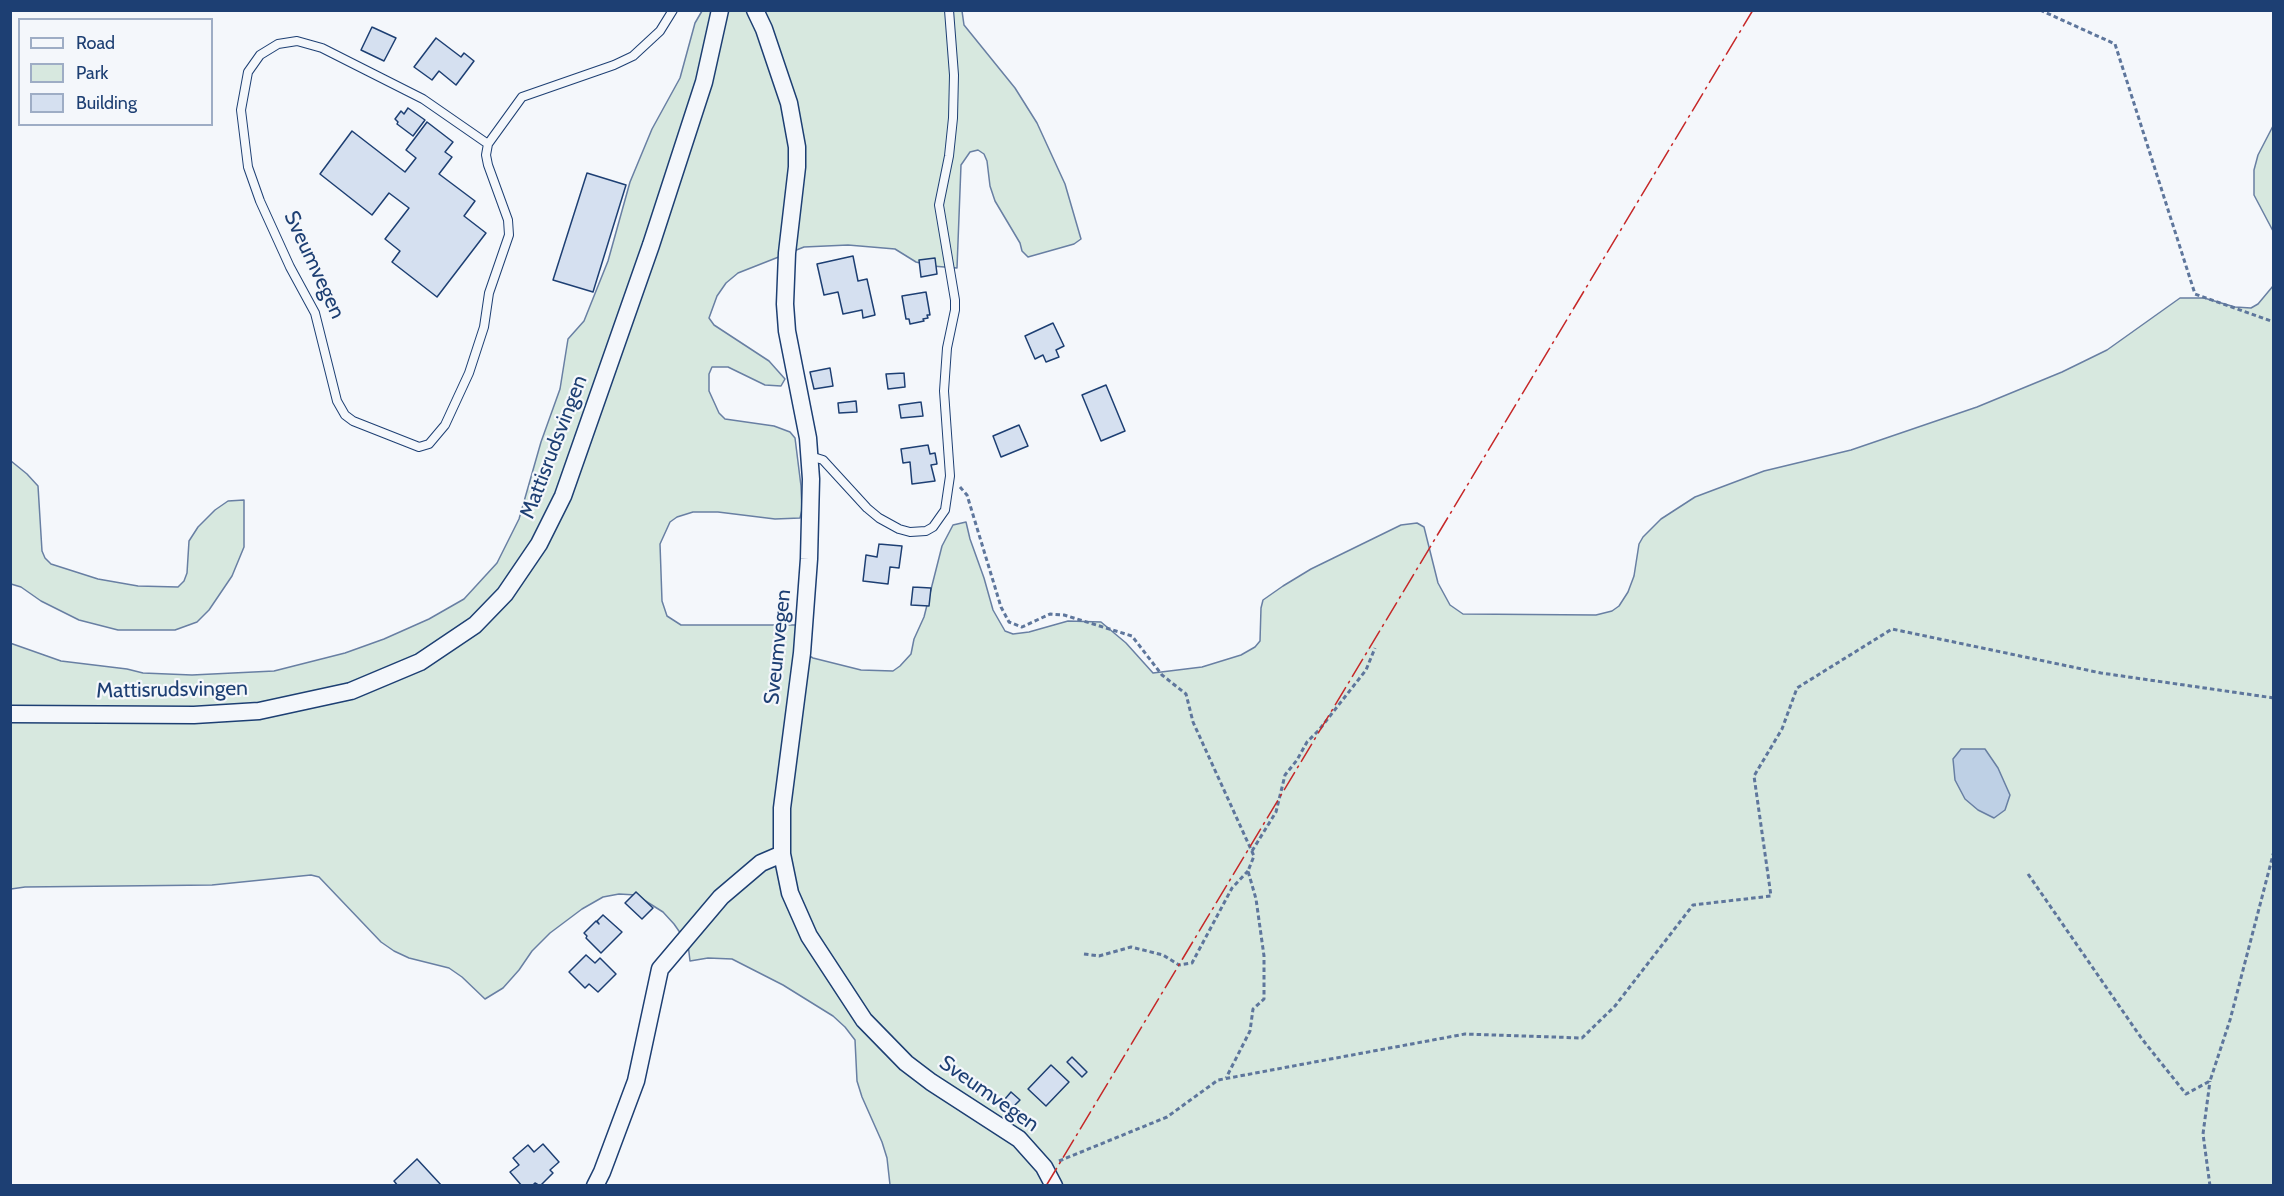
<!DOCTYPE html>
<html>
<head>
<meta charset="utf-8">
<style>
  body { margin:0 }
  #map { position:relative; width:2284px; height:1196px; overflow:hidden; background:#f4f7fb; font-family:Cabin,sans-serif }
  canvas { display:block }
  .frame { position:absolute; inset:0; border:12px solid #1d3f73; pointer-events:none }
  .legend { position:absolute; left:18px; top:18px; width:195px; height:108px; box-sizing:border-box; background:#f4f7fb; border:2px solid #9eadc5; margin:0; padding:8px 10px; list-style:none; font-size:18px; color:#1d3f73 }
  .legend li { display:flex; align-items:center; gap:12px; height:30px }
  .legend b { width:30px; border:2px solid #9eadc5 }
</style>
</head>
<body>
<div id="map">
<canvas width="2284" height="1196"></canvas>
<div class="frame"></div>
<ul class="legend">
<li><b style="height:8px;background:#f4f7fb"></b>Road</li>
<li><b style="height:16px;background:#d7e8df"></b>Park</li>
<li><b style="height:16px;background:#d5e0f0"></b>Building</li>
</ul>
</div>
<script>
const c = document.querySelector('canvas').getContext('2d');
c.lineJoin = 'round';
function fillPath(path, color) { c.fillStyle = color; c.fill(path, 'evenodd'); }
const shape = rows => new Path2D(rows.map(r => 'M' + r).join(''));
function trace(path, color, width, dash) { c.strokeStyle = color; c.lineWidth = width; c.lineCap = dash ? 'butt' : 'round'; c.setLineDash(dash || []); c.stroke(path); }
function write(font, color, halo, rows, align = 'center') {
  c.font = font + ' Cabin,sans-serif'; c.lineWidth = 4.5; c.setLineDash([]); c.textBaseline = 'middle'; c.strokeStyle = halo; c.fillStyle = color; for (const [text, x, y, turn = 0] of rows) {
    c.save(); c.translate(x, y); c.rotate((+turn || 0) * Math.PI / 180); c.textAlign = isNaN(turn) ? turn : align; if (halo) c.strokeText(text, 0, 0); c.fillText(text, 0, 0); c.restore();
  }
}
const green = shape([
  [702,11,962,11,964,25,1015,88,1037,123,1065,184,1081,239,1074,244,1028,257,1022,251,1020,243,995,201,990,186,987,161,984,154,978,150,970,152,961,165,957,268,932,266,916,262,895,249,848,245,804,247,738,273,726,283,717,296,709,318,714,325,769,361,785,379,781,386,765,385,728,367,712,367,709,374,709,391,719,413,725,419,774,426,790,432,795,438,801,486,802,510,800,518,775,519,718,512,693,512,677,517,670,522,660,544,662,601,667,616,681,625,797,625,806,654,813,658,861,670,893,671,900,666,911,654,914,639,924,617,942,546,953,525,966,522,970,539,984,578,993,610,1005,631,1013,634,1029,632,1068,621,1101,622,1126,643,1153,673,1202,667,1241,655,1255,647,1260,641,1261,608,1263,600,1283,586,1311,569,1401,525,1417,523,1424,527,1438,583,1450,605,1463,614,1596,615,1612,611,1619,606,1628,592,1634,576,1639,544,1643,537,1661,519,1695,497,1764,471,1851,450,1977,407,2062,372,2107,350,2180,298,2204,298,2235,307,2251,308,2258,304,2273,286,2273,1185,890,1185,887,1158,882,1142,862,1097,857,1081,855,1040,845,1027,833,1016,783,985,732,959,708,958,690,961,688,944,674,924,663,912,636,895,619,894,603,897,582,909,550,933,532,951,519,970,503,988,485,999,462,977,449,968,409,958,394,951,381,942,319,877,311,875,212,885,25,887,11,889,10,643,61,661,127,669,143,673,192,675,274,671,345,653,384,639,429,619,464,599,497,563,519,519,541,442,560,389,568,339,584,321,608,261,630,182,652,129,680,78,695,23,702,11],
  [2273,126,2273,231,2254,195,2254,170,2258,155,2273,126],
  [11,461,27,474,38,486,42,551,45,558,51,564,98,579,138,586,178,587,184,581,187,573,189,541,198,527,215,510,228,501,244,500,244,547,232,576,209,610,197,622,175,630,118,630,79,620,41,601,21,587,11,584,11,461]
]);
fillPath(green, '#d7e8df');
trace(green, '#687fa3', 1.5);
const water = shape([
  [1961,749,1985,749,1998,768,2010,795,2005,810,1994,818,1978,810,1965,799,1955,780,1953,759,1961,749]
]);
fillPath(water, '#bed0e5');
trace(water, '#687fa3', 1.5);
const building = shape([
  [372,27,396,38,384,61,361,50,372,27],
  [436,38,461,57,464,53,474,61,456,85,439,71,432,80,414,67,436,38],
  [408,108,425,120,413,136,397,124,398,122,395,119,401,111,404,114,408,108],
  [427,122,453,142,445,152,452,157,439,174,475,201,464,216,486,233,437,297,392,262,400,251,385,239,409,208,389,193,372,215,320,174,352,131,405,172,416,158,406,150,427,122],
  [587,173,626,185,593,292,553,280,587,173],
  [853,256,858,281,867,279,875,315,863,318,862,310,843,314,838,292,824,295,817,264,853,256],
  [935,258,937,274,921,277,919,260,935,258],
  [926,292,930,315,927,315,928,318,923,319,924,321,910,324,909,319,906,319,902,296,926,292],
  [1053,323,1064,346,1056,350,1059,357,1046,362,1043,355,1035,359,1025,336,1053,323],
  [830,368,833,386,814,389,810,372,830,368],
  [904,373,905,387,888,389,886,374,904,373],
  [1106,385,1125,431,1101,441,1082,395,1106,385],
  [856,401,857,412,839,413,838,403,856,401],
  [921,402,923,416,901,418,899,405,921,402],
  [1019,425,1028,446,1001,457,993,436,1019,425],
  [928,445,930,454,935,453,937,464,931,465,935,481,912,484,910,462,903,463,901,449,928,445],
  [879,544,902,546,899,568,890,567,888,584,863,581,866,555,877,557,879,544],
  [913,587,931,588,929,606,911,605,913,587],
  [636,892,653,908,642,919,625,903,636,892],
  [603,915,622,932,601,953,586,938,587,936,584,933,596,921,599,924,597,921,603,915],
  [586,955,595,963,600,958,616,974,598,992,589,984,585,988,569,972,586,955],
  [1072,1057,1087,1072,1082,1077,1067,1062,1072,1057],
  [1051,1065,1069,1082,1046,1106,1028,1089,1051,1065],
  [1011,1092,1020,1100,1007,1113,999,1106,1011,1092],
  [543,1144,559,1162,550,1170,553,1173,540,1186,535,1183,532,1186,522,1186,510,1172,519,1165,513,1158,528,1145,534,1152,543,1144],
  [417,1159,442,1186,398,1186,394,1181,417,1159]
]);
fillPath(building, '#d5e0f0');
trace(building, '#1d3f73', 1.5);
const lane = shape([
  [488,144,423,99,322,48,297,41,278,44,260,55,248,72,241,110,248,167,260,201,290,267,315,313,337,401,345,415,353,421,419,447,429,444,445,425,469,373,484,327,489,293,509,235,508,220,488,165,486,155,488,144,522,97,614,65,633,56,660,31,673,10],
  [810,456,823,460,867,508,879,518,899,529,910,532,926,531,933,527,945,510,950,476,944,391,947,348,955,310,955,300,939,205,949,156,953,118,954,75,949,10]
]);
const street = shape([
  [755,10,764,29,789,103,797,147,797,167,787,253,785,304,787,331,808,438,811,479,809,559,802,653,782,808,782,854,790,893,809,936,864,1020,906,1063,931,1082,1019,1139,1044,1167,1054,1186],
  [10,714,194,715,259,711,351,691,420,662,475,625,505,594,539,544,563,496,651,245,704,82,720,10],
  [595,1186,602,1172,636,1081,660,969,721,897,761,863,782,854]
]);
trace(lane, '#1d3f73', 10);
trace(street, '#1d3f73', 19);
trace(shape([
  [2040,10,2115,44,2195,294,2274,322],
  [960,487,967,495,1001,607,1009,622,1022,627,1050,614,1064,615,1132,636,1162,675,1186,694,1193,722,1254,856,1248,871,1256,899,1264,956,1264,999,1253,1009,1250,1031,1226,1078],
  [1252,851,1276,812,1285,775,1297,760,1307,742,1319,730,1366,670,1375,648],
  [2028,874,2142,1039,2186,1094,2210,1081,2230,1020,2274,851],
  [1084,954,1099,956,1131,947,1163,955,1179,965,1192,963,1232,888,1248,871],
  [1059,1161,1167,1117,1218,1080,1465,1034,1582,1038,1615,1006,1693,905,1771,896,1754,776,1782,729,1797,688,1892,629,2101,673,2274,698],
  [2210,1186,2203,1134,2210,1081]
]), '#5e769c', 3, [4.5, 3]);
trace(lane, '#f4f7fb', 8);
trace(street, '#f4f7fb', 16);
trace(shape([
  [1046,1186,1753,10]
]), '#c62828', 1.5, [21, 4.5, 3, 4.5]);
write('21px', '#1d3f73', '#f4f7fb', [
  ["Sveumvegen",314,265,65],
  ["Mattisrudsvingen",554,447,-69],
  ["Sveumvegen",778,647,-84],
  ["Mattisrudsvingen",172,690,-1],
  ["Sveumvegen",989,1094,35]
]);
</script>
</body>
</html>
